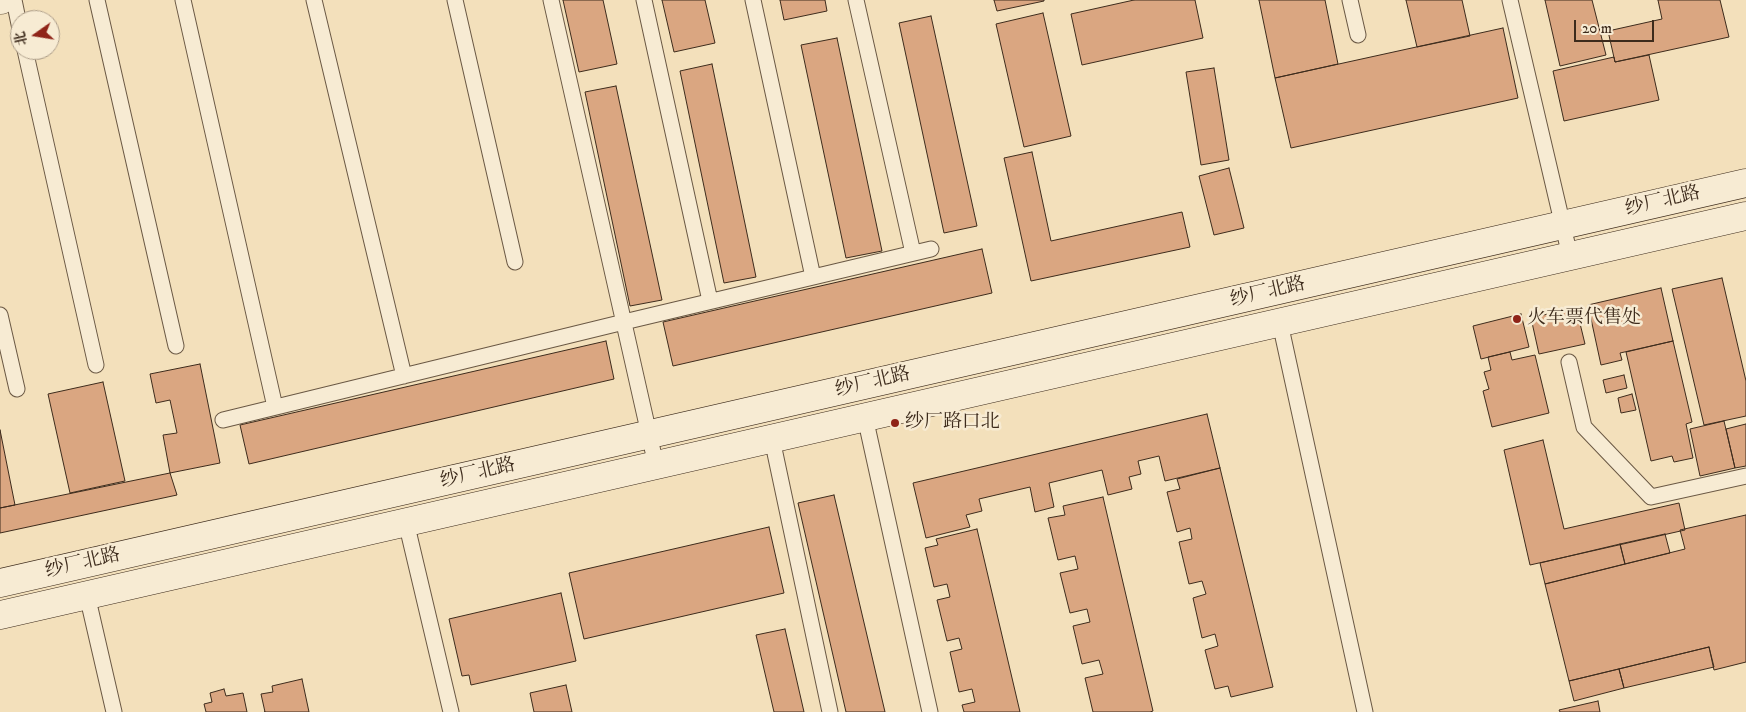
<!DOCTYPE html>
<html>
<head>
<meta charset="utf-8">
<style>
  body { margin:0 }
  #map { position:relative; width:1746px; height:712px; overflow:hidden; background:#f3e0bb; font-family:"IM FELL DW Pica","Noto Serif SC",serif }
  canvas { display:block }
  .north { position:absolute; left:10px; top:10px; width:50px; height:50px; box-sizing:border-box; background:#f7ebd3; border:1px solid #ad9e8a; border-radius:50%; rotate:257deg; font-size:14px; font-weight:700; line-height:20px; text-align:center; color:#3d2b1c }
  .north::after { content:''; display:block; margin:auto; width:18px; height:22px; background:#8f2418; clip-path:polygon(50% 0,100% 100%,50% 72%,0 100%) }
  .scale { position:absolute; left:1574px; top:20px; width:80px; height:22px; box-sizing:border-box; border:2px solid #3d2b1c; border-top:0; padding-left:6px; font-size:15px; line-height:18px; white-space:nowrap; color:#3d2b1c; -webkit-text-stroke:4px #f7ebd3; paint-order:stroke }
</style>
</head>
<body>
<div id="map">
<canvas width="1746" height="712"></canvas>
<div class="north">北</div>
<div class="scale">20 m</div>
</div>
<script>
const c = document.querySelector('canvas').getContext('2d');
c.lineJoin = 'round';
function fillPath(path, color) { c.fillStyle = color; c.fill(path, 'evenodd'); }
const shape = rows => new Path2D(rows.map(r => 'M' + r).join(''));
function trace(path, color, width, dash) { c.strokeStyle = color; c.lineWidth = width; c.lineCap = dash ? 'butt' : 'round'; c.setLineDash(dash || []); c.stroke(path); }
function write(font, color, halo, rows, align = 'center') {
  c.font = font + ' "IM FELL DW Pica","Noto Serif SC",serif'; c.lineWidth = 5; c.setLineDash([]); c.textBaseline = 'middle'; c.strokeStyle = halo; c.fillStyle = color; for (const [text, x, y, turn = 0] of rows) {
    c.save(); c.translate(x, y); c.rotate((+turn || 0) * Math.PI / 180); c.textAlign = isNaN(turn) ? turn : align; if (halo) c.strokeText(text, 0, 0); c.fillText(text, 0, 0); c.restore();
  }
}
const building = shape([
  [563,0,603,0,617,64,579,72,563,0],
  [662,0,705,0,715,43,674,52,662,0],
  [780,0,825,0,827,11,784,20,780,0],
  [994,0,1044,0,1044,1,997,11,994,0],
  [1134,0,1195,0,1203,38,1082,65,1071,14,1134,0],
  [1259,0,1325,0,1338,64,1275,78,1259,0],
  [1406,0,1462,0,1470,36,1417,47,1406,0],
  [1545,0,1592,0,1606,55,1560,66,1545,0],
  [1658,0,1720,0,1729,37,1615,62,1608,31,1662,19,1658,0],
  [1043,13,1071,136,1024,147,996,24,1043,13],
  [931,16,977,226,944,233,899,23,931,16],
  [1503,28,1518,98,1291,148,1275,78,1503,28],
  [837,38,882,251,846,258,801,45,837,38],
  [1649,55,1659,100,1564,121,1553,71,1614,57,1615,62,1649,55],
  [712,64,756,277,724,283,680,71,712,64],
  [1214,68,1229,160,1201,165,1186,72,1214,68],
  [616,86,662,300,630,306,585,92,616,86],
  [1032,152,1051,241,1182,212,1190,247,1031,281,1004,158,1032,152],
  [1229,168,1244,228,1214,235,1199,176,1229,168],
  [982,249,992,293,673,366,663,322,982,249],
  [1722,278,1746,381,1746,416,1704,425,1672,289,1722,278],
  [1661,288,1673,341,1620,353,1622,360,1601,365,1588,305,1661,288],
  [1576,307,1585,344,1539,354,1531,318,1576,307],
  [1521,314,1529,347,1481,359,1473,326,1521,314],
  [606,341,614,379,249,464,240,425,606,341],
  [1673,341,1692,422,1686,424,1693,458,1674,462,1672,456,1651,461,1626,352,1673,341],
  [1510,352,1512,360,1535,355,1549,413,1492,427,1483,391,1489,389,1484,372,1491,370,1488,357,1510,352],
  [200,364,220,463,170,473,163,435,177,433,170,400,156,403,150,374,200,364],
  [1624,375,1627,388,1606,393,1603,380,1624,375],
  [103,382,125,481,70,493,48,394,103,382],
  [1632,394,1636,410,1621,413,1618,398,1632,394],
  [1207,414,1220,468,1165,481,1159,456,1138,461,1141,474,1129,477,1132,489,1108,495,1102,470,1049,483,1054,507,1035,512,1030,487,979,499,982,511,966,515,970,527,926,538,913,483,1207,414],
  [1724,421,1735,468,1700,476,1690,429,1724,421],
  [1746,424,1746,466,1735,468,1726,429,1746,424],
  [0,430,15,505,0,508,0,430],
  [1543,440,1564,529,1679,503,1685,530,1530,565,1504,450,1543,440],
  [1220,468,1273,687,1231,697,1228,686,1215,689,1205,650,1218,646,1215,634,1202,638,1193,598,1206,594,1202,581,1189,584,1179,542,1192,539,1190,528,1177,532,1167,492,1180,489,1177,479,1220,468],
  [170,473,177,495,0,533,0,508,170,473],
  [834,495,885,712,846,712,798,503,834,495],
  [1103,497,1153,711,1150,712,1093,712,1085,678,1103,674,1099,660,1082,664,1073,626,1090,622,1087,609,1070,613,1060,573,1078,569,1075,556,1058,560,1048,518,1065,515,1063,506,1103,497],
  [1746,515,1746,662,1714,670,1709,647,1569,681,1545,584,1685,549,1680,530,1746,515],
  [769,527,784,593,584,639,569,573,769,527],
  [977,529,1020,712,964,712,962,705,975,702,972,689,959,692,950,652,962,649,959,638,947,641,937,600,950,597,947,584,934,587,925,548,938,545,936,539,977,529],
  [1665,534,1670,553,1625,564,1620,544,1665,534],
  [1620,544,1625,564,1545,584,1540,563,1620,544],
  [561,593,576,661,471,685,469,675,462,676,449,619,561,593],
  [785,629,804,712,774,712,756,635,785,629],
  [1709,647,1714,667,1624,688,1619,669,1709,647],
  [1619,669,1624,688,1574,701,1569,681,1619,669],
  [302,679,309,712,264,712,265,712,261,694,273,692,272,686,302,679],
  [566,685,572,712,534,712,530,693,566,685],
  [224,689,226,696,243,693,247,712,206,712,204,704,212,702,210,693,224,689],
  [1598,701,1600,712,1560,712,1559,710,1598,701]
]);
fillPath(building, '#daa681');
trace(building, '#3d2b1c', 1);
const lane = shape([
  [14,0,20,29],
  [97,0,176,346],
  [183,0,275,407],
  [314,0,404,376],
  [455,0,515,262],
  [551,0,656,465],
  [644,0,710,301],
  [753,0,813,277],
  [856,0,913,253],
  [1350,0,1358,35],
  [1510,0,1570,256],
  [25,50,96,365],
  [0,315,17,389],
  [1280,323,1365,712],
  [1569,362,1584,427,1651,497,1746,476],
  [865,417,930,712],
  [223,420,624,322,931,249],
  [772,439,830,712],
  [406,522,451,712],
  [87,595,114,712]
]);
const street = shape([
  [0,0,1,0]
]);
const secondary = shape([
  [0,583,1746,183],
  [0,615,1746,216]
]);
trace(lane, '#6a5844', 17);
trace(street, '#6a5844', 29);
trace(secondary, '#3d2b1c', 29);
trace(lane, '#f7ebd3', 15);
trace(street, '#f7ebd3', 28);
trace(secondary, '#f7ebd3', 28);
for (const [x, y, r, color] of [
  [1517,319,5,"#8f2418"],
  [895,423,5,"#8f2418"]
]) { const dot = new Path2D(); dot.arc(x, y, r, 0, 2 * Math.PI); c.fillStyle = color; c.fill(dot); trace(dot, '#f7ebd3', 2); }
write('19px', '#3d2b1c', '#f7ebd3', [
  ["纱厂北路",1663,202,-13],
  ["纱厂北路",1268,293,-13],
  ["纱厂北路",873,383,-13],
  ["纱厂北路",478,474,-13],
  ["纱厂北路",83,564,-13]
]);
write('19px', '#3d2b1c', '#f7ebd3', [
  ["火车票代售处",1527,319],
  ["纱厂路口北",905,423]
], 'left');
</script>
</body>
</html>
